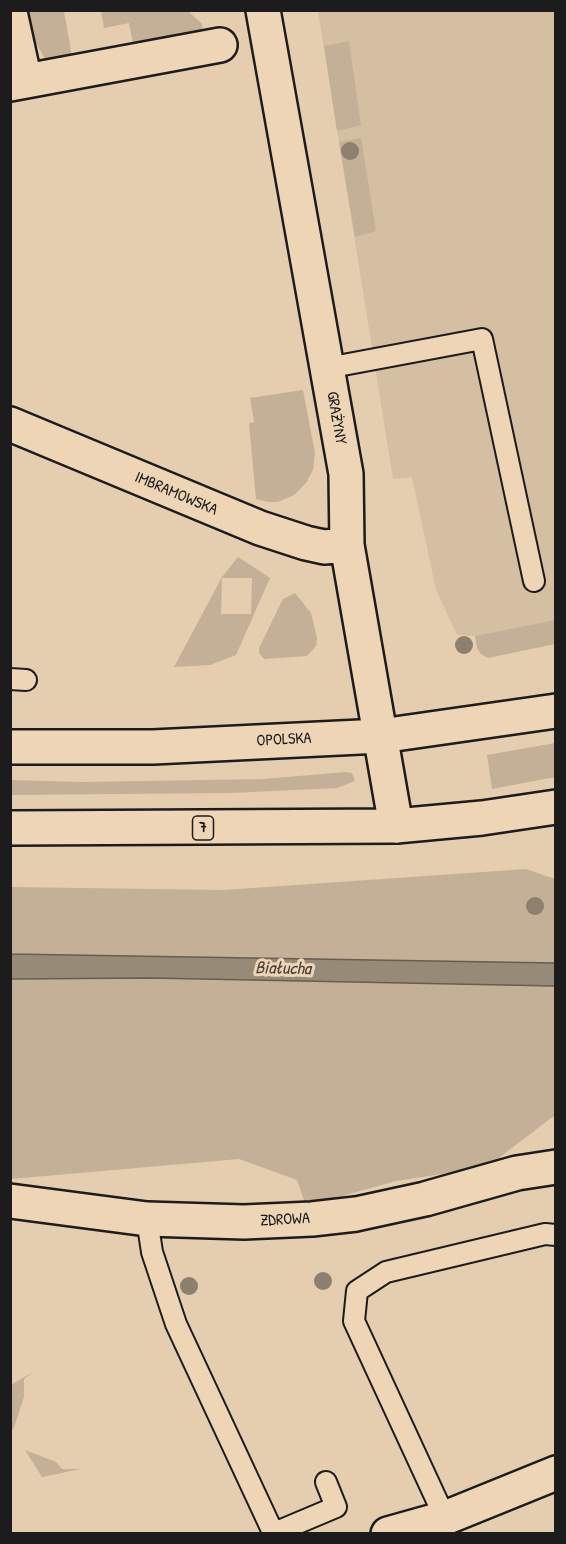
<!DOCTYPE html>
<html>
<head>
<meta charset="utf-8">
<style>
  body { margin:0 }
  #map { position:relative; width:566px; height:1544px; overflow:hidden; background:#e5ceaf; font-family:"Patrick Hand",sans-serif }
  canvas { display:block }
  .frame { position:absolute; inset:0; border:12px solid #1c1c1c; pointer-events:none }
</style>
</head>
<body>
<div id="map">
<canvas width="566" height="1544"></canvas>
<div class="frame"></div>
</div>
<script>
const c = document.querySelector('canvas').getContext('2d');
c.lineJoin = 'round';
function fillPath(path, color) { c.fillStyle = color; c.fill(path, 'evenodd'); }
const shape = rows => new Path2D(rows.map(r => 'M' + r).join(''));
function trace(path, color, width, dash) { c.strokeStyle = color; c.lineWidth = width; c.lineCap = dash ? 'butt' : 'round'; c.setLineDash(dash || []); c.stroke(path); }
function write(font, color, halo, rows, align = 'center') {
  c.font = font + ' "Patrick Hand",sans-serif'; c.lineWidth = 6; c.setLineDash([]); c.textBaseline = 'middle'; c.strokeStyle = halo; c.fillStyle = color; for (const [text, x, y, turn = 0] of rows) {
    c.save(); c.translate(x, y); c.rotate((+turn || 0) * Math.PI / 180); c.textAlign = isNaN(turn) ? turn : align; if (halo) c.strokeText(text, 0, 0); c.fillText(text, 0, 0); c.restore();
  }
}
fillPath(shape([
  [318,11,555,11,555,620,475,636,457,635,436,590,412,477,393,479]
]), '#d4bfa3');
fillPath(shape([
  [16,11,64,11,73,63,57,66,44,57,36,43,24,46],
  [101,11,188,11,202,24,204,40,135,54,129,23,104,28],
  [349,41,361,125,337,131,324,46],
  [361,138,376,231,355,237,339,142],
  [303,390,315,453,313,470,306,483,294,495,278,502,268,502,256,499,249,423,254,422,250,398],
  [238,557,270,578,236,655,210,665,174,667,222,577],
  [222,578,252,578,251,614,221,614],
  [295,593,311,613,317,638,316,646,307,656,264,659,259,653,259,648,283,599],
  [555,620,555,644,488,658,481,654,477,648,475,636],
  [555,743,555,777,492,789,487,755],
  [346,772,352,773,355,781,337,788,232,793,11,795,11,780,82,782,263,779],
  [526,869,555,879,555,1115,487,1167,396,1181,306,1206,297,1180,239,1159,11,1179,11,887,224,890],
  [33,1372,24,1379,24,1397,13,1430,11,1426,11,1385],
  [25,1450,56,1462,62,1469,81,1469,42,1477]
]), '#c3b096');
const water = shape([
  [10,954,555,963,555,986,150,978,11,979,10,954]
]);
fillPath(water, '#978a76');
trace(water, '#665e52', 1.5);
const service = shape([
  [327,368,482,339,534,581],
  [10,679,26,680],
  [147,1219,152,1252,176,1324,271,1528,279,1531,336,1507,326,1482],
  [445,1518,354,1321,357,1291,386,1272,545,1234,556,1235]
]);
const minor = shape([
  [263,10,346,474,347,545,396,826],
  [10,12,25,81],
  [10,84,220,45],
  [10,424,260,528,306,543,324,547,347,545],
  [10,1201,147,1219,244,1222,312,1219,356,1214,425,1199,517,1173,556,1167],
  [388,1534,445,1518,556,1473]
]);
const primary = shape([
  [10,747,153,747,381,736,556,711],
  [10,828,396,826,482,818,556,807]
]);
trace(service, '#1c1c1c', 24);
trace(minor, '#1c1c1c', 38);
trace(primary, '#1c1c1c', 38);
trace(service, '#edd5b5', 20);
trace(minor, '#edd5b5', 33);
trace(primary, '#edd5b5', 33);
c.fillStyle = '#8e806f';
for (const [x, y] of [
  [350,151],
  [464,645],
  [535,906],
  [323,1281],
  [189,1286]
]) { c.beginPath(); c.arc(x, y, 9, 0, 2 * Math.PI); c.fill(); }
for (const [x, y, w] of [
  [203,828,21]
]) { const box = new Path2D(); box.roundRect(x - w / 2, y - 12, w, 24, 4.5); c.fillStyle = '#edd5b5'; c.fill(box); trace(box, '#1c1c1c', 1.5); }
write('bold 15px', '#1c1c1c', null, [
  ["7",203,828]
]);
write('16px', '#1c1c1c', '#edd5b5', [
  ["GRAŻYNY",336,418,80],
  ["IMBRAMOWSKA",176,494,23],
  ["OPOLSKA",284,740,-3],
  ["ZDROWA",285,1220,-3]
]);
write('italic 18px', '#47423c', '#edd5b5', [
  ["Białucha",283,969,1]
]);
</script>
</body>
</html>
